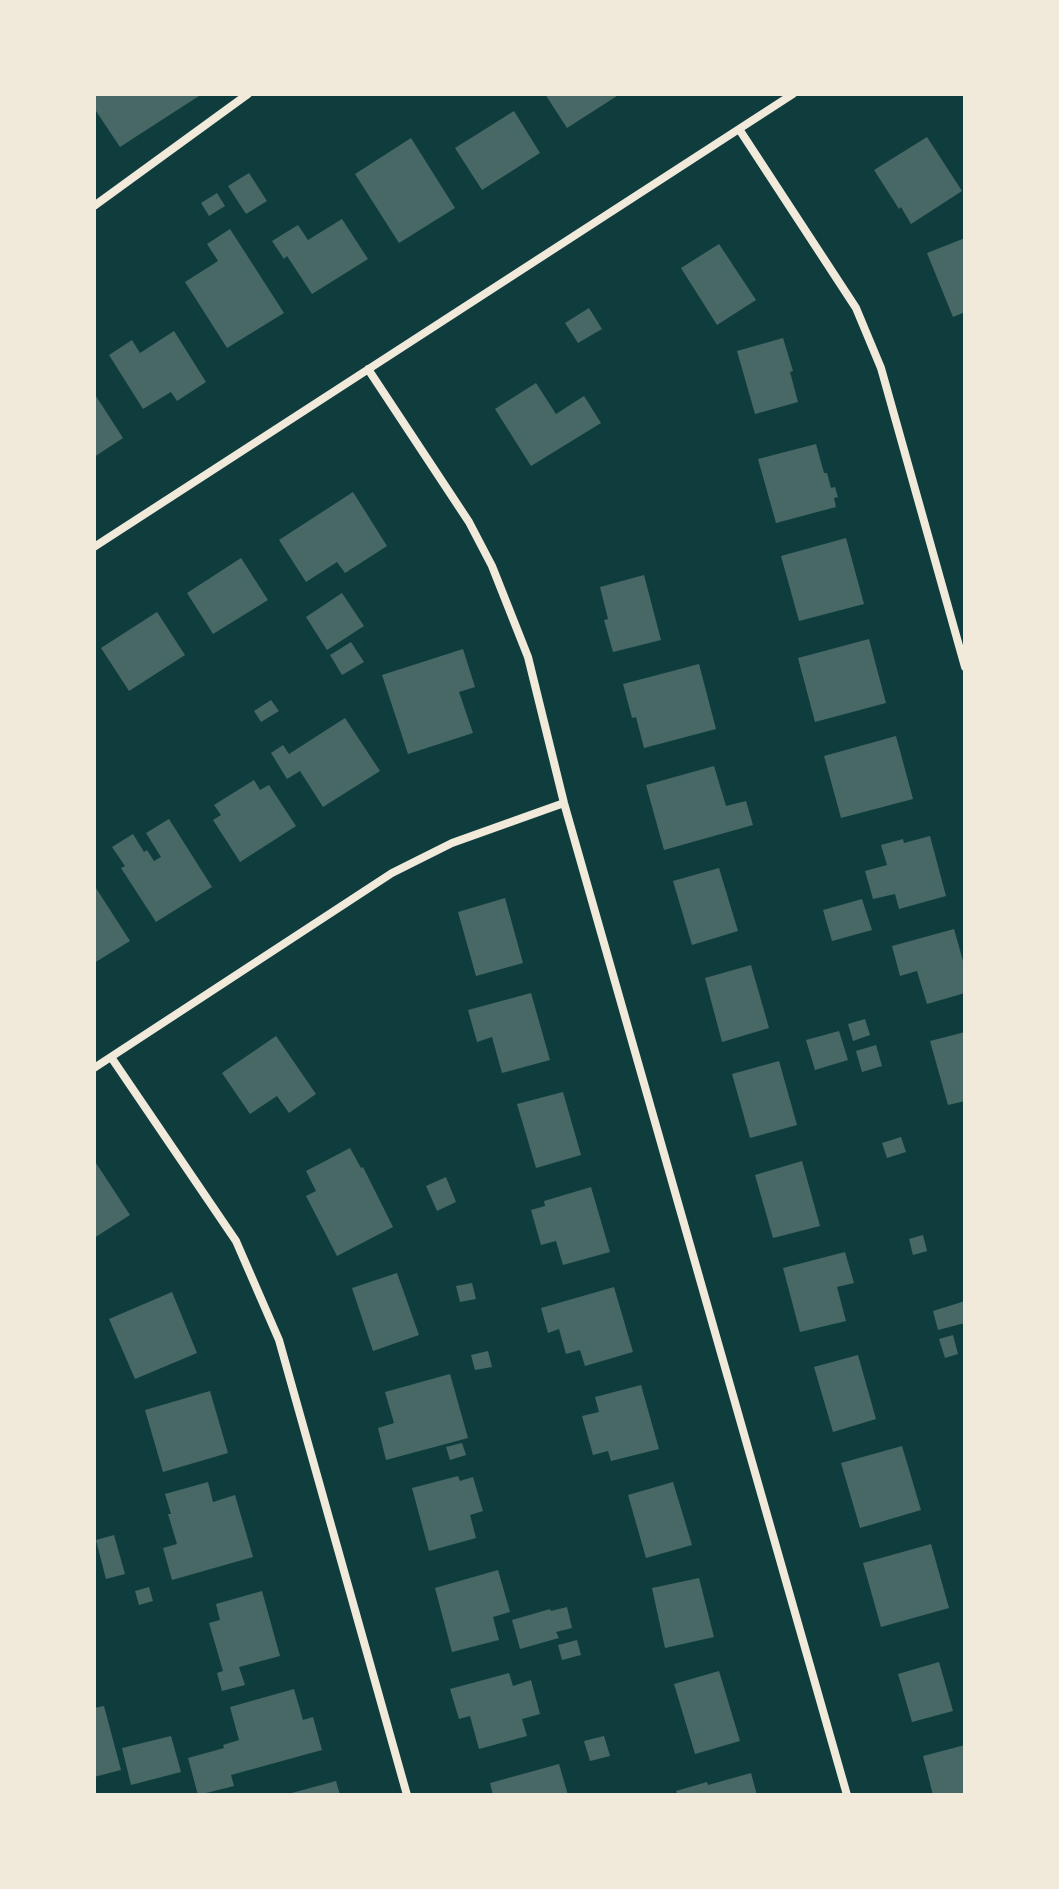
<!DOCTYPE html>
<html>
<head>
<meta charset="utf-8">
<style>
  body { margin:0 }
  #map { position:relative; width:1059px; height:1889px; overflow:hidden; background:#0f3d3e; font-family:"Crimson Pro",serif }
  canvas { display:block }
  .frame { position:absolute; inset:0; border:96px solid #f1e9da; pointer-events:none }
</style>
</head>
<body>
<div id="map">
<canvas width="1059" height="1889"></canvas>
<div class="frame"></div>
</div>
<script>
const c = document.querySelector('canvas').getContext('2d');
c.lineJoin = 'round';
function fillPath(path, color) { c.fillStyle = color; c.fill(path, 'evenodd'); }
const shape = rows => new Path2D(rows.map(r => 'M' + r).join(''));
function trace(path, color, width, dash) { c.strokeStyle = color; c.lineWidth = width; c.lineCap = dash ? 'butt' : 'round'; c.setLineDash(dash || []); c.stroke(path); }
fillPath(shape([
  [94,94,202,94,120,147,94,108],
  [545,94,620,94,567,128],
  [514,111,540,153,482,190,455,148],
  [927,137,962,191,911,224,901,207,899,209,874,170],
  [411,138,455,208,399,243,355,174],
  [249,173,267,201,246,214,228,186],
  [217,193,225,206,209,216,201,203],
  [342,219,368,259,312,294,287,256,284,259,272,241,298,225,308,240],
  [230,229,284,313,227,348,185,282,218,261,207,244],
  [965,238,965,312,953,317,927,253],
  [719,244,756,300,717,325,681,268],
  [589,308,602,329,578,343,565,323],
  [174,331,206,382,177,401,171,392,143,409,109,355,132,340,140,353],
  [783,338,793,371,790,372,798,402,755,414,737,351],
  [536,383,556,414,584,396,601,423,531,466,495,409],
  [94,393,123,438,94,457],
  [816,444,824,473,827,473,831,488,835,487,838,497,834,498,836,507,776,523,758,459],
  [353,492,387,546,345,573,337,562,306,582,279,540],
  [846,538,864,604,799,621,781,556],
  [241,558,268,600,213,634,187,593],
  [644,575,661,640,613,652,604,620,608,619,600,587],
  [342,593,364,626,327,650,306,617],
  [157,612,185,655,129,691,101,648],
  [869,639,886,703,815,722,798,658],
  [351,642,364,662,342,675,330,655],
  [463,649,475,687,459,692,473,733,408,754,382,675],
  [699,664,716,729,644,748,636,717,632,718,623,684],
  [271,700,279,711,261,722,254,711],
  [345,718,380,771,323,807,300,771,287,779,271,753,283,745,289,754],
  [896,736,913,799,841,818,824,756],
  [714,766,726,806,746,801,753,825,664,850,646,785],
  [254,780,260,790,269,785,296,826,240,862,213,820,221,815,214,805],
  [169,819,212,887,156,922,121,868,125,866,112,847,133,834,144,852,147,850,154,861,161,857,146,833],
  [930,836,946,896,899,909,895,894,873,899,865,871,887,865,881,845,903,839,904,843],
  [719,868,738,931,692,945,673,881],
  [94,885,130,941,94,963],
  [505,898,523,963,476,976,458,912],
  [862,899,872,930,832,941,823,910],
  [954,929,965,968,965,993,927,1004,917,971,900,976,892,946],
  [751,965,769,1028,722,1042,705,978],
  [531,993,550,1060,502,1073,492,1037,477,1042,468,1010],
  [865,1019,870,1035,853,1041,848,1024],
  [839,1031,848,1060,815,1070,806,1040],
  [965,1032,965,1101,948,1105,930,1041],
  [276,1036,316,1094,289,1113,277,1096,250,1114,222,1073],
  [876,1045,882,1066,862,1072,856,1051],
  [779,1061,797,1125,750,1138,732,1074],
  [563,1092,581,1155,536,1168,517,1104],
  [901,1137,906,1152,887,1158,882,1143],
  [350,1148,361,1168,363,1167,393,1227,337,1256,306,1196,316,1191,306,1171],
  [94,1160,130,1215,94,1238],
  [802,1161,820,1226,773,1238,755,1175],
  [446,1177,456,1202,437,1211,426,1186],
  [591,1187,610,1252,563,1265,556,1241,541,1245,531,1210,545,1206,544,1201],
  [923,1235,927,1251,913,1255,909,1239],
  [845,1252,854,1283,837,1287,846,1321,800,1332,783,1268],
  [397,1273,419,1335,373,1351,352,1288],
  [472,1283,476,1299,460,1302,456,1286],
  [614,1287,633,1352,585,1366,580,1350,566,1354,559,1329,548,1333,541,1308],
  [172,1292,197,1353,135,1379,109,1319],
  [965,1301,965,1323,938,1330,933,1311],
  [953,1335,958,1354,945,1358,939,1339],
  [488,1351,492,1367,475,1370,471,1355],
  [858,1355,876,1419,833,1432,814,1367],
  [450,1374,468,1438,386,1460,378,1428,394,1423,385,1392],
  [641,1385,659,1449,611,1461,608,1451,593,1455,582,1416,599,1412,595,1397],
  [210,1391,228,1453,163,1472,145,1410],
  [462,1443,466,1455,450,1460,446,1447],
  [902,1446,921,1510,860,1528,841,1463],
  [458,1476,460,1481,473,1477,483,1511,470,1515,476,1538,429,1551,412,1488],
  [208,1482,213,1502,235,1495,253,1557,172,1580,163,1548,177,1544,168,1514,171,1514,165,1494],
  [673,1482,692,1545,646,1558,628,1495],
  [114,1535,125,1574,106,1579,96,1540],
  [931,1544,949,1608,881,1627,863,1563],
  [498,1570,510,1612,493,1617,499,1640,452,1652,435,1588],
  [699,1578,714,1637,665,1648,652,1588],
  [149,1587,153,1601,139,1605,135,1591],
  [262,1591,280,1656,239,1667,245,1685,222,1691,217,1673,223,1671,209,1623,220,1620,216,1604],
  [567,1607,572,1628,556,1632,559,1638,520,1649,512,1620,550,1609,551,1611],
  [577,1640,581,1655,562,1660,558,1645],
  [939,1662,953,1711,912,1722,898,1674],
  [719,1671,740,1741,695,1754,674,1684],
  [509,1673,513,1686,531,1680,540,1714,522,1719,527,1736,479,1749,470,1716,459,1719,450,1689],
  [294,1689,303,1720,313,1717,322,1750,231,1775,234,1786,198,1795,188,1758,224,1748,223,1745,239,1740,230,1707],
  [104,1706,121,1770,94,1777,94,1708],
  [171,1736,181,1772,131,1785,122,1748],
  [604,1736,610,1756,590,1761,584,1741],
  [965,1745,965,1795,933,1795,923,1756],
  [559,1764,568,1795,493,1795,490,1783],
  [751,1773,757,1795,678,1795,676,1791,707,1782,708,1785],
  [336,1781,340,1795,288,1795,288,1794]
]), '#486865');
trace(shape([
  [739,129,856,308,881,368,965,667],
  [94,206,248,94],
  [368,369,469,522,492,566,528,657,564,803,847,1795],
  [94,547,793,94],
  [111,1057,236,1241,279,1340,407,1795],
  [94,1068,392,873,452,843,564,803]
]), '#f1e9da', 8);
</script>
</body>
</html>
